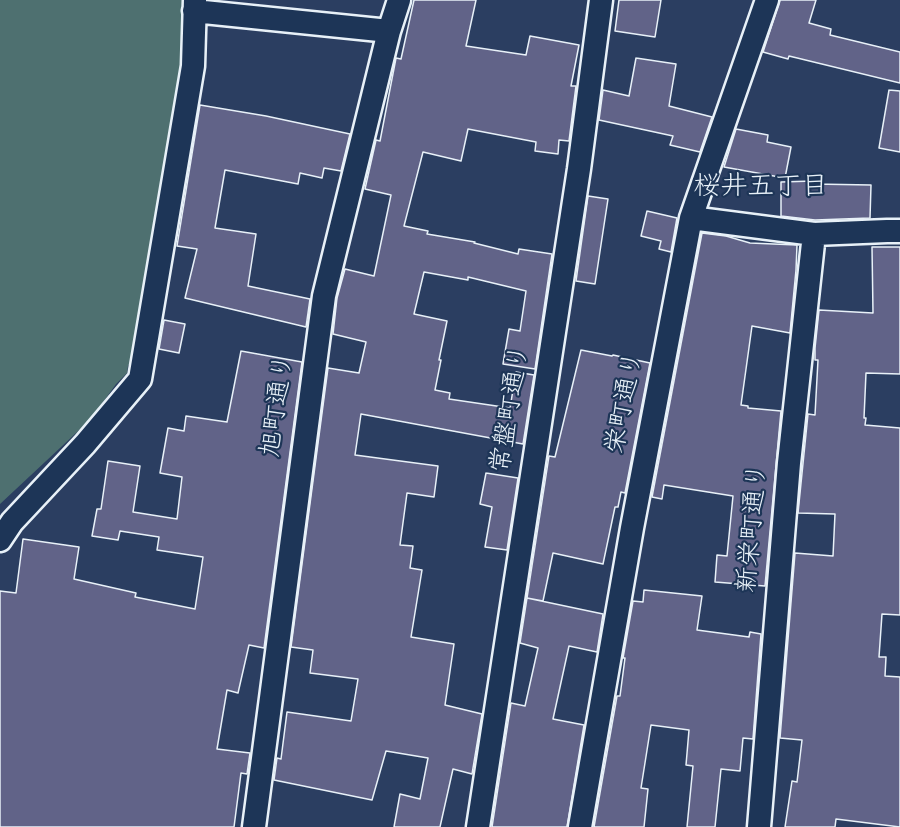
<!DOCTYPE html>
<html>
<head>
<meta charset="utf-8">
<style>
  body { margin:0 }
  canvas { display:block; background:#2b3e61 }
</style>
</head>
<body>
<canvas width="900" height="827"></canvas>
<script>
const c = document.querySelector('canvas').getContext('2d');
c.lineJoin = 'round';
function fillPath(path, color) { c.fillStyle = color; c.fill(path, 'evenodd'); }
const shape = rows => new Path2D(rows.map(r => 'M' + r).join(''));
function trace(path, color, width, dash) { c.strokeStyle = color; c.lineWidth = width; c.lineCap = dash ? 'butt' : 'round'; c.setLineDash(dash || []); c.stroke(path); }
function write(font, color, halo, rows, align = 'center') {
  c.font = font + ' "Indie Flower","Klee One",sans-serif'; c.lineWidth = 4.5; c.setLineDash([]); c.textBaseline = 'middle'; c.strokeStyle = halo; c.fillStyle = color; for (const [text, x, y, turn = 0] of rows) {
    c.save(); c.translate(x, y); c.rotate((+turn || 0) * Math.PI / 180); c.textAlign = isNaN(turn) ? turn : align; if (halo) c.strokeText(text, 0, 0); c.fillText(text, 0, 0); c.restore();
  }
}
fillPath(shape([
  [0,0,189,0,182,75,139,350,128,366,127,373,116,384,91,419,0,504]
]), '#4e7070');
const building = shape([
  [414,0,476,0,466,46,526,55,530,36,579,45,571,86,576,86,569,141,559,140,558,154,535,151,536,142,468,129,461,161,423,152,404,226,428,231,427,234,475,242,474,243,518,254,519,249,552,254,535,369,503,364,509,329,520,331,526,291,468,277,468,280,424,272,414,314,447,321,439,360,441,360,435,390,450,393,449,399,510,408,516,372,534,375,523,444,361,414,355,455,438,466,434,497,407,493,400,545,413,546,410,568,422,570,411,637,454,644,445,705,482,714,472,774,453,769,440,827,394,827,400,794,420,799,428,758,386,751,372,800,274,780,277,758,281,759,287,712,351,721,358,679,310,673,313,650,291,647,328,368,359,373,366,342,333,334,337,298,345,269,374,276,391,195,365,189,376,140,380,141,396,58,401,59,414,0],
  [619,0,661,0,655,37,615,31,619,0],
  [780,0,816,0,809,23,831,29,830,35,900,52,900,83,789,56,788,59,763,52,780,0],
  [636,58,676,64,669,106,712,117,700,152,670,145,673,136,599,120,603,90,629,96,636,58],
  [889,90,900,91,900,152,879,148,889,90],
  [200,105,266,116,350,134,341,171,324,168,322,178,300,173,298,184,225,170,215,228,256,234,248,286,310,299,306,327,185,298,197,249,177,246,200,105],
  [736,129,768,135,767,142,791,147,785,178,724,167,736,129],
  [813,181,813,184,871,185,870,218,815,220,781,216,781,182,813,181],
  [588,196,608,199,595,284,576,281,588,196],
  [647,211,677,218,671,252,659,249,661,241,641,236,647,211],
  [702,233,726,236,750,243,797,245,796,270,790,333,752,326,741,405,748,406,748,408,781,411,765,586,715,582,717,555,727,556,733,496,664,485,662,499,652,497,702,233],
  [872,247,900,247,900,374,866,373,864,418,866,418,865,425,900,428,900,615,882,614,879,657,886,657,885,676,900,677,900,827,836,819,835,827,785,827,792,781,797,782,802,740,780,738,795,553,833,556,835,514,798,513,808,414,815,415,818,360,815,360,815,348,819,310,873,313,872,247],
  [164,320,185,324,179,353,159,349,164,320],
  [581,350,612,356,613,355,650,363,625,493,621,492,618,507,615,507,603,564,553,553,543,601,527,598,549,456,555,457,581,350],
  [241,351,302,362,264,648,249,645,238,693,227,690,217,749,250,753,247,774,241,773,234,827,0,827,0,591,16,593,23,539,79,547,74,579,136,593,135,597,195,609,203,557,157,550,159,537,120,531,118,540,92,536,97,509,101,509,108,461,140,466,133,512,177,519,182,477,160,473,168,428,184,431,186,416,227,422,241,351],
  [486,473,518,478,507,550,485,547,492,507,480,504,486,473],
  [644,590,702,596,697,630,749,637,750,632,761,634,753,739,743,738,740,771,721,769,715,827,687,827,693,766,686,765,689,730,651,725,641,788,648,789,644,827,594,827,617,696,620,696,625,658,623,658,633,601,643,602,644,590],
  [527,598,603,614,597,652,569,646,553,719,584,725,567,827,492,827,511,703,525,706,538,648,520,643,527,598]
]);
fillPath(building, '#616388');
trace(building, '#e8f1f8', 1.5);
const minor = shape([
  [194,11,389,31],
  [691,218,814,234,887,231,900,231],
  [0,540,12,522,85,444,140,379,193,66,195,0],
  [254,827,324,296,389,31,399,0],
  [478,827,579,169,601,0],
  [580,827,632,528,691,218,767,0],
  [759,827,789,463,814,234]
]);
trace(minor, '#e8f1f8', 27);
trace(minor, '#1d3557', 22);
write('26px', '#e8f1f8', '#1d3557', [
  ["栄町通り",627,403,-79],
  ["旭町通り",280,406,-82],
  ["常盤町通り",513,409,-81],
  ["新栄町通り",755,528,-85]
]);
write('27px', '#e8f1f8', '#1d3557', [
  ["桜井五丁目",761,190]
]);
</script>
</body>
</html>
